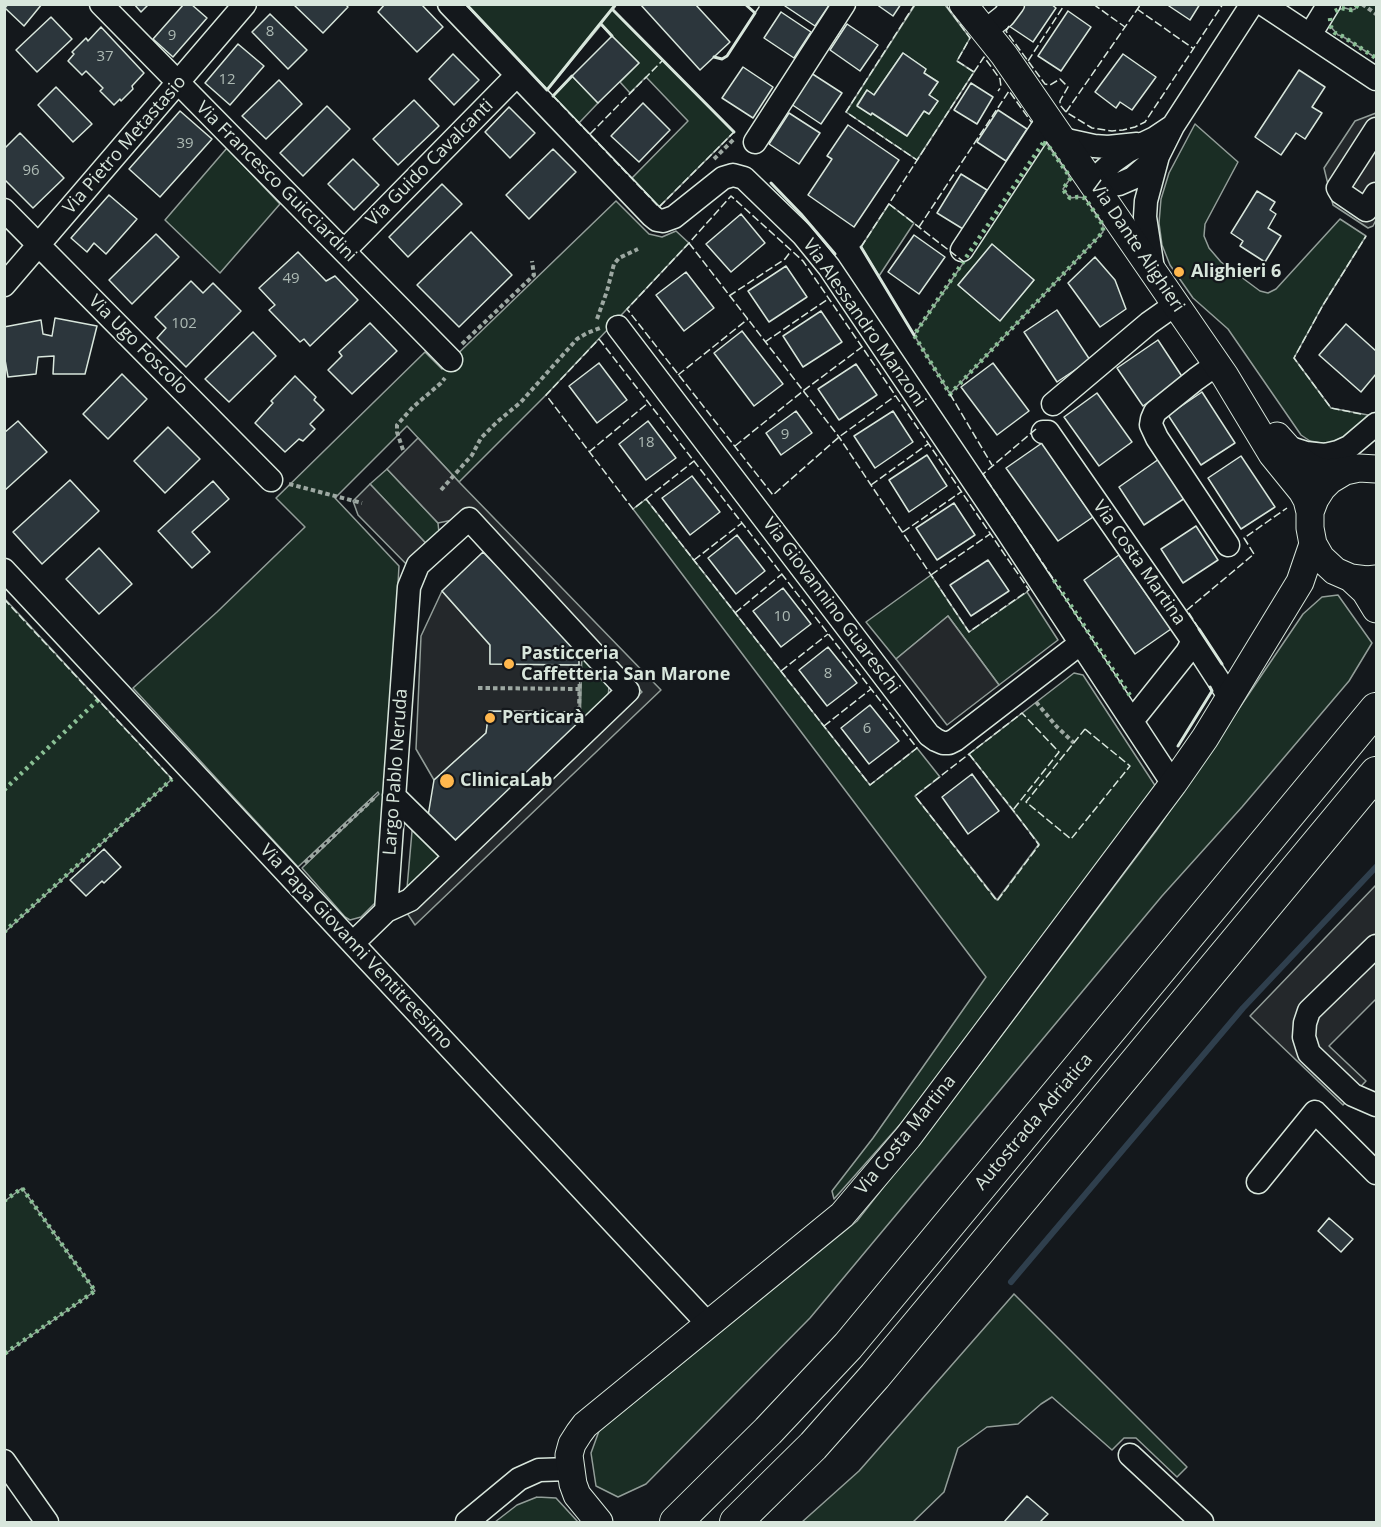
<!DOCTYPE html>
<html>
<head>
<meta charset="utf-8">
<style>
  body { margin:0 }
  #map { position:relative; width:1381px; height:1527px; overflow:hidden; background:#14181c; font-family:"Open Sans",sans-serif }
  canvas { display:block }
  .frame { position:absolute; inset:0; border:6px solid #d8e6dc; pointer-events:none }
</style>
</head>
<body>
<div id="map">
<canvas width="1381" height="1527"></canvas>
<div class="frame"></div>
</div>
<script>
const c = document.querySelector('canvas').getContext('2d');
c.lineJoin = 'round';
function fillPath(path, color) { c.fillStyle = color; c.fill(path, 'evenodd'); }
const shape = rows => new Path2D(rows.map(r => 'M' + r).join(''));
function trace(path, color, width, dash) { c.strokeStyle = color; c.lineWidth = width; c.lineCap = dash ? 'butt' : 'round'; c.setLineDash(dash || []); c.stroke(path); }
function write(font, color, halo, rows, align = 'center') {
  c.font = font + ' "Open Sans",sans-serif'; c.lineWidth = 4.5; c.setLineDash([]); c.textBaseline = 'middle'; c.strokeStyle = halo; c.fillStyle = color; for (const [text, x, y, turn = 0] of rows) {
    c.save(); c.translate(x, y); c.rotate((+turn || 0) * Math.PI / 180); c.textAlign = isNaN(turn) ? turn : align; if (halo) c.strokeText(text, 0, 0); c.fillText(text, 0, 0); c.restore();
  }
}
const green = shape([
  [466,5,616,5,613,10,734,132,659,207,632,178,688,121,646,77,630,93,620,82,639,63,601,25,547,90,466,5],
  [915,5,945,5,970,38,957,61,974,72,917,160,846,112,915,5],
  [903,53,926,69,924,73,938,82,929,95,938,101,929,114,924,111,907,136,872,113,871,115,857,105,867,90,874,95,903,53],
  [1358,5,1376,5,1376,58,1342,36,1338,35,1331,27,1330,23,1337,10,1345,8,1352,10,1355,9,1358,5],
  [572,76,598,103,579,123,553,96,572,76],
  [1195,124,1238,162,1205,224,1204,236,1209,248,1221,262,1260,291,1268,293,1276,289,1340,219,1366,236,1323,305,1294,358,1331,408,1368,415,1351,435,1327,444,1310,441,1301,435,1228,329,1193,298,1170,265,1162,245,1159,223,1161,199,1169,173,1195,124],
  [1045,143,1047,144,1068,174,1070,179,1063,189,1070,198,1078,197,1085,198,1103,225,1103,232,950,394,914,335,964,262,1039,147,1045,143],
  [992,245,1034,280,1000,320,958,285,992,245],
  [227,148,280,204,220,273,165,220,227,148],
  [616,201,649,234,662,237,676,231,689,243,546,395,459,482,407,426,335,498,399,566,387,780,376,902,361,917,350,920,345,917,302,868,379,794,378,792,298,867,133,688,217,612,305,527,276,498,425,352,442,369,616,201],
  [889,204,914,223,879,276,861,247,889,204],
  [387,469,438,523,439,533,435,553,370,484,387,469],
  [646,499,870,785,917,748,940,777,915,796,997,900,1039,844,969,754,1074,673,1083,675,1156,787,920,1102,834,1199,832,1191,873,1138,986,977,633,509,646,499],
  [931,575,969,632,1027,592,1058,640,999,685,948,616,896,659,866,622,931,575],
  [1338,595,1372,643,1349,681,1242,807,1162,896,810,1318,646,1484,618,1497,596,1486,591,1453,599,1431,857,1221,983,1060,1156,831,1303,614,1322,597,1338,595],
  [5,599,172,779,5,932,5,599],
  [582,649,609,685,608,700,580,730,582,649],
  [413,820,445,855,407,888,413,820],
  [22,1188,95,1291,5,1354,5,1201,22,1188],
  [1014,1294,1187,1467,1177,1477,1136,1438,1124,1438,1112,1450,1052,1397,1041,1404,1018,1424,987,1427,958,1448,944,1492,913,1522,802,1522,859,1471,1014,1294],
  [537,1497,556,1498,578,1522,495,1522,517,1505,537,1497]
]);
fillPath(green, '#1a2d24');
trace(green, '#939e99', 1.5);
const parking = shape([
  [1376,113,1376,220,1373,226,1368,228,1333,205,1324,168,1355,121,1376,113],
  [418,438,459,482,661,690,415,925,407,913,642,692,472,516,438,523,387,469,418,438],
  [370,484,435,553,415,573,358,515,353,501,370,484],
  [442,591,490,645,490,664,580,665,579,712,490,711,486,733,434,780,416,749,421,636,442,591],
  [948,616,999,685,947,725,896,659,948,616],
  [1376,885,1376,999,1329,1046,1366,1081,1343,1105,1250,1016,1376,885]
]);
fillPath(parking, '#24282b');
trace(parking, '#939e99', 1.5);
trace(shape([
  [1011,1282,1243,1008,1376,867]
]), '#2f3f4d', 6);
const building = shape([
  [8,4,42,4,24,26,5,8,8,4],
  [134,4,149,4,141,12,134,4],
  [184,4,191,4,207,18,173,57,153,39,184,4],
  [293,4,345,4,348,7,323,33,293,4],
  [385,4,421,4,443,27,417,52,378,12,385,4],
  [640,4,695,4,730,42,700,70,640,4],
  [786,4,830,4,815,26,785,6,786,4],
  [876,4,901,4,893,16,876,4],
  [1024,4,1051,4,1056,8,1033,42,1009,26,1024,4],
  [1166,4,1200,4,1190,20,1166,4],
  [1068,11,1091,27,1061,71,1038,56,1068,11],
  [781,12,811,32,794,58,764,38,781,12],
  [270,14,307,50,288,69,252,32,270,14],
  [51,17,72,39,37,72,16,50,51,17],
  [847,24,878,45,860,71,830,50,847,24],
  [101,27,144,73,132,86,133,89,121,101,120,99,114,105,100,91,103,88,86,71,82,75,68,61,74,54,72,52,86,38,88,41,101,27],
  [612,36,639,63,598,103,572,76,612,36],
  [238,44,264,66,230,105,205,83,238,44],
  [903,53,926,69,924,73,938,82,929,95,938,101,929,114,924,111,907,136,872,113,871,115,857,106,867,90,874,95,903,53],
  [453,54,479,80,454,105,429,79,453,54],
  [1123,54,1156,77,1132,110,1120,102,1116,108,1095,92,1123,54],
  [743,67,773,87,753,118,722,98,743,67],
  [1299,70,1325,87,1312,107,1322,113,1305,139,1296,133,1281,155,1255,137,1299,70],
  [811,73,842,93,821,124,791,104,811,73],
  [279,80,302,104,266,139,242,116,279,80],
  [971,83,993,97,977,124,954,110,971,83],
  [56,87,92,124,73,142,38,105,56,87],
  [414,100,439,126,398,165,373,139,414,100],
  [643,103,670,130,639,162,611,136,643,103],
  [327,106,350,129,303,176,280,153,327,106],
  [509,107,535,133,510,158,485,132,509,107],
  [998,110,1027,129,1006,161,977,142,998,110],
  [180,111,212,139,160,197,129,169,180,111],
  [789,113,820,133,799,164,769,144,789,113],
  [848,125,899,160,854,227,808,195,832,159,827,156,848,125],
  [20,133,64,178,33,208,4,179,4,149,20,133],
  [553,149,576,172,529,219,506,195,553,149],
  [353,159,379,185,354,210,328,184,353,159],
  [961,174,987,190,963,229,937,213,961,174],
  [442,184,462,204,408,257,389,237,442,184],
  [1257,191,1275,202,1270,210,1276,214,1268,228,1281,236,1265,262,1240,246,1243,241,1231,233,1257,191],
  [109,195,137,219,106,254,94,243,87,252,71,238,109,195],
  [741,214,765,243,731,272,706,244,741,214],
  [471,232,512,275,459,327,417,285,471,232],
  [156,234,179,257,132,304,109,280,156,234],
  [914,235,945,257,919,294,888,272,914,235],
  [992,244,1034,280,1000,321,958,285,992,244],
  [298,252,326,281,335,276,358,300,310,346,304,339,300,342,269,310,275,305,259,288,298,252],
  [1095,257,1115,280,1126,309,1100,327,1068,283,1095,257],
  [786,266,807,297,769,322,748,291,786,266],
  [686,272,714,308,684,331,656,295,686,272],
  [191,281,203,293,213,283,241,311,186,367,157,338,166,328,155,317,191,281],
  [1057,310,1090,360,1057,382,1024,332,1057,310],
  [821,311,842,342,803,367,783,336,821,311],
  [55,318,97,326,85,374,53,374,54,356,38,357,36,374,8,377,4,354,4,327,41,320,43,334,52,336,55,318],
  [370,323,397,351,352,394,328,370,342,356,339,352,370,323],
  [1346,324,1376,351,1376,374,1361,392,1319,355,1346,324],
  [742,331,783,384,754,406,714,353,742,331],
  [253,332,276,356,229,402,205,379,253,332],
  [1158,340,1183,378,1143,406,1117,368,1158,340],
  [599,363,627,400,597,423,569,386,599,363],
  [993,363,1029,411,997,435,961,387,993,363],
  [856,364,877,395,839,420,818,389,856,364],
  [122,374,147,399,108,439,83,414,122,374],
  [295,376,316,397,314,400,324,410,310,424,315,429,303,441,299,439,285,452,255,423,273,403,271,401,295,376],
  [1202,392,1235,443,1201,465,1168,415,1202,392],
  [1097,393,1132,442,1099,466,1064,417,1097,393],
  [796,411,812,433,781,455,766,433,796,411],
  [893,411,913,442,875,468,854,436,893,411],
  [18,421,47,452,4,491,4,433,18,421],
  [648,421,676,458,646,480,619,444,648,421],
  [168,427,200,459,165,493,134,461,168,427],
  [1042,443,1093,517,1058,541,1006,468,1042,443],
  [927,455,947,486,909,512,889,480,927,455],
  [1241,456,1275,507,1241,529,1208,478,1241,456],
  [1159,459,1185,498,1144,525,1119,487,1159,459],
  [692,476,720,512,690,535,662,498,692,476],
  [70,480,99,511,42,564,13,532,70,480],
  [213,481,229,499,192,532,210,552,192,568,158,531,213,481],
  [954,503,975,535,937,560,916,528,954,503],
  [1196,526,1218,560,1183,583,1161,549,1196,526],
  [737,535,765,571,736,594,708,558,737,535],
  [99,548,132,584,99,614,66,579,99,548],
  [483,552,579,650,579,665,490,664,490,645,442,591,483,552],
  [1119,555,1171,629,1135,654,1084,580,1119,555],
  [988,560,1009,591,971,616,950,585,988,560],
  [783,588,811,624,781,647,753,611,783,588],
  [828,647,857,683,827,706,799,670,828,647],
  [870,705,899,741,869,764,841,728,870,705],
  [489,711,578,712,577,729,453,842,428,816,434,780,486,733,489,711],
  [972,774,999,811,968,834,942,797,972,774],
  [104,849,121,867,104,883,102,881,86,896,70,880,104,849],
  [1329,1218,1353,1239,1341,1252,1318,1231,1329,1218],
  [1027,1496,1048,1514,1040,1522,1004,1522,1027,1496]
]);
fillPath(building, '#2c363c');
trace(building, '#d8e6dc', 1.5);
const minor = shape([
  [101,4,451,360],
  [449,4,652,216,657,220,663,221,674,217,723,178,733,175,744,178,803,235,829,267,1007,531,1173,784],
  [1263,4,1376,79],
  [985,31,1004,16,1013,4],
  [1310,35,1329,4],
  [1376,129,1338,188,1341,193,1366,210,1376,194],
  [1062,139,1094,146,1108,147,1137,144],
  [755,142,844,4],
  [1158,156,1133,178,1119,184,1108,186,1093,183,1102,172,1114,161,1128,151,1155,138,1173,126],
  [4,210,271,480],
  [962,250,1048,119],
  [344,251,517,75],
  [1153,269,1145,217,1146,201,1158,156,1173,126,1252,4],
  [4,285,245,4],
  [618,327,929,735,936,740,943,743,949,743,955,740,1081,643],
  [1217,364,1196,379,1155,412,1152,419,1151,425,1157,438,1228,545],
  [1053,404,1149,323,1176,304],
  [1043,432,1048,432,1193,641,1230,698],
  [1287,447,1306,453,1315,454,1325,455,1338,452,1349,447,1376,424],
  [4,570,708,1324],
  [1132,721,1187,652,1193,641],
  [394,796,455,856],
  [353,943,386,911,409,587,418,565,469,519,628,691,410,900,386,911],
  [1376,946,1309,1011,1305,1023,1304,1037,1309,1053,1353,1095,1376,1105],
  [1258,1182,1315,1112,1376,1173],
  [1130,1455,1202,1522],
  [4,1461,47,1522],
  [467,1522,519,1479,539,1470,570,1469]
]);
const major = shape([
  [963,4,1004,55,1225,376,1272,454,1302,491,1307,500,1310,512],
  [1277,436,1295,456,1308,466,1315,470,1327,473,1345,471],
  [1376,469,1359,468,1345,471,1330,480,1322,488,1315,499,1310,512,1310,528,1313,544,1321,558,1335,571,1351,578,1367,580,1376,579],
  [1351,578,1365,591,1376,609],
  [599,1522,577,1495,573,1484,569,1455,572,1444,579,1433,585,1425,842,1215,908,1137,1173,784,1205,738,1300,582,1313,544]
]);
const highway = shape([
  [676,1522,768,1431,848,1346,1376,709],
  [736,1522,813,1446,875,1376,1376,773]
]);
trace(minor, '#d8e6dc', 25);
trace(major, '#d8e6dc', 29);
trace(highway, '#d8e6dc', 34);
trace(shape([
  [1362,4,1376,14],
  [714,159,734,139],
  [597,319,607,291,614,264,619,258,638,249],
  [462,344,534,275,532,261],
  [403,450,397,432,397,425,413,407,441,383,445,378],
  [289,484,362,503],
  [441,490,472,455,481,438,497,422,521,402,577,339,587,333,600,328],
  [478,688,580,689],
  [1036,702,1057,727,1074,743],
  [579,711,580,668],
  [305,863,374,798]
]), '#9da8a2', 4, [4.5, 3]);
trace(minor, '#14181c', 22);
trace(major, '#14181c', 27);
trace(highway, '#14181c', 32);
trace(shape([
  [1335,11,1341,8,1352,10,1355,9,1358,4],
  [1330,18,1331,27,1335,33,1342,36,1376,58],
  [1043,143,1047,144,1068,174,1070,179,1063,189,1066,194,1070,198,1078,197,1085,198,1103,225,1103,232,950,394,914,335,1043,143],
  [1054,580,1131,697],
  [4,790,98,700],
  [4,932,172,779],
  [4,1201,22,1188,95,1291,4,1354]
]), '#8ac095', 4.5, [3, 4.5]);
trace(shape([
  [915,4,846,112,917,160],
  [1093,4,1125,27],
  [1137,9,1194,49],
  [755,13,761,4],
  [1009,26,1006,31,1045,84,1050,85,1060,79,1068,87,1060,101,1060,105,1066,112,1092,128,1112,131,1123,130,1135,127,1145,122,1223,4],
  [1028,61,1065,4],
  [974,72,984,57,1000,79,1001,87,998,91],
  [553,96,659,207,734,132],
  [1066,112,1141,4],
  [590,134,663,60],
  [889,204,964,262],
  [919,227,1009,91,1032,123],
  [689,243,839,437,969,632,1029,590,803,261,731,196,689,243,627,309,773,495,839,437,895,396],
  [861,247,974,72,957,61,970,38,945,4],
  [729,296,785,259,791,251],
  [599,339,917,748,870,785,646,499,633,509,546,395,599,339],
  [765,342,828,299],
  [678,375,748,319],
  [950,394,992,465],
  [1361,414,1331,408,1294,358,1323,305,1366,236],
  [1036,429,983,474,1054,580],
  [735,446,803,391,862,347],
  [589,452,648,403],
  [871,485,928,444],
  [646,499,694,461],
  [903,532,961,492],
  [694,560,742,523],
  [931,575,990,534],
  [4,599,172,779],
  [735,613,782,574],
  [1199,629,1187,610,1254,554,1244,538,1287,508],
  [781,671,828,634],
  [824,726,871,689],
  [1085,729,1130,766,1071,839,1026,802,1085,729],
  [969,754,1013,810,1039,845,997,901,915,796,969,754,1022,713,1059,752,1013,810]
]), '#d8e6dc', 1.5, [8, 3]);
trace(shape([
  [466,4,547,90,616,4],
  [613,10,734,132],
  [601,24,612,36],
  [714,57,722,59,727,56,755,13,745,4],
  [553,96,572,76],
  [771,183,801,214,835,254],
  [861,247,914,335],
  [1199,629,1222,664],
  [1178,746,1212,691,1210,687]
]), '#d8e6dc', 3);
for (const [x, y, r, color] of [
  [1179,272,6,"#ffb74d"],
  [509,664,6,"#ffb74d"],
  [490,718,6,"#ffb74d"],
  [447,781,8,"#ffb74d"]
]) { const dot = new Path2D(); dot.arc(x, y, r, 0, 2 * Math.PI); c.fillStyle = color; c.fill(dot); trace(dot, '#14181c', 2); }
write('15px', '#adbab4', null, [
  ["8",270,32],
  ["9",172,36],
  ["37",105,57],
  ["12",227,80],
  ["39",185,144],
  ["96",31,171],
  ["49",291,279],
  ["102",184,324],
  ["9",785,435],
  ["18",646,443],
  ["10",782,617],
  ["8",828,674],
  ["6",867,729]
]);
write('18px', '#d8e6dc', '#14181c', [
  ["Via Pietro Metastasio",125,145,-49],
  ["Via Guido Cavalcanti",430,163,-45],
  ["Via Francesco Guicciardini",276,182,45],
  ["Via Dante Alighieri",1137,247,56],
  ["Via Alessandro Manzoni",864,323,55],
  ["Via Ugo Foscolo",138,345,45],
  ["Via Costa Martina",1139,563,55],
  ["Via Giovannino Guareschi",831,606,53],
  ["Largo Pablo Neruda",396,772,-86],
  ["Via Papa Giovanni Ventitreesimo",356,947,47],
  ["Autostrada Adriatica",1034,1122,-50],
  ["Via Costa Martina",906,1135,-51]
]);
write('bold 18px', '#d8e6dc', '#14181c', [
  ["Alighieri 6",1191,272],
  ["Pasticceria",521,654],
  ["Caffetteria San Marone",521,675],
  ["Perticarà",502,718],
  ["ClinicaLab",460,781]
], 'left');
</script>
</body>
</html>
